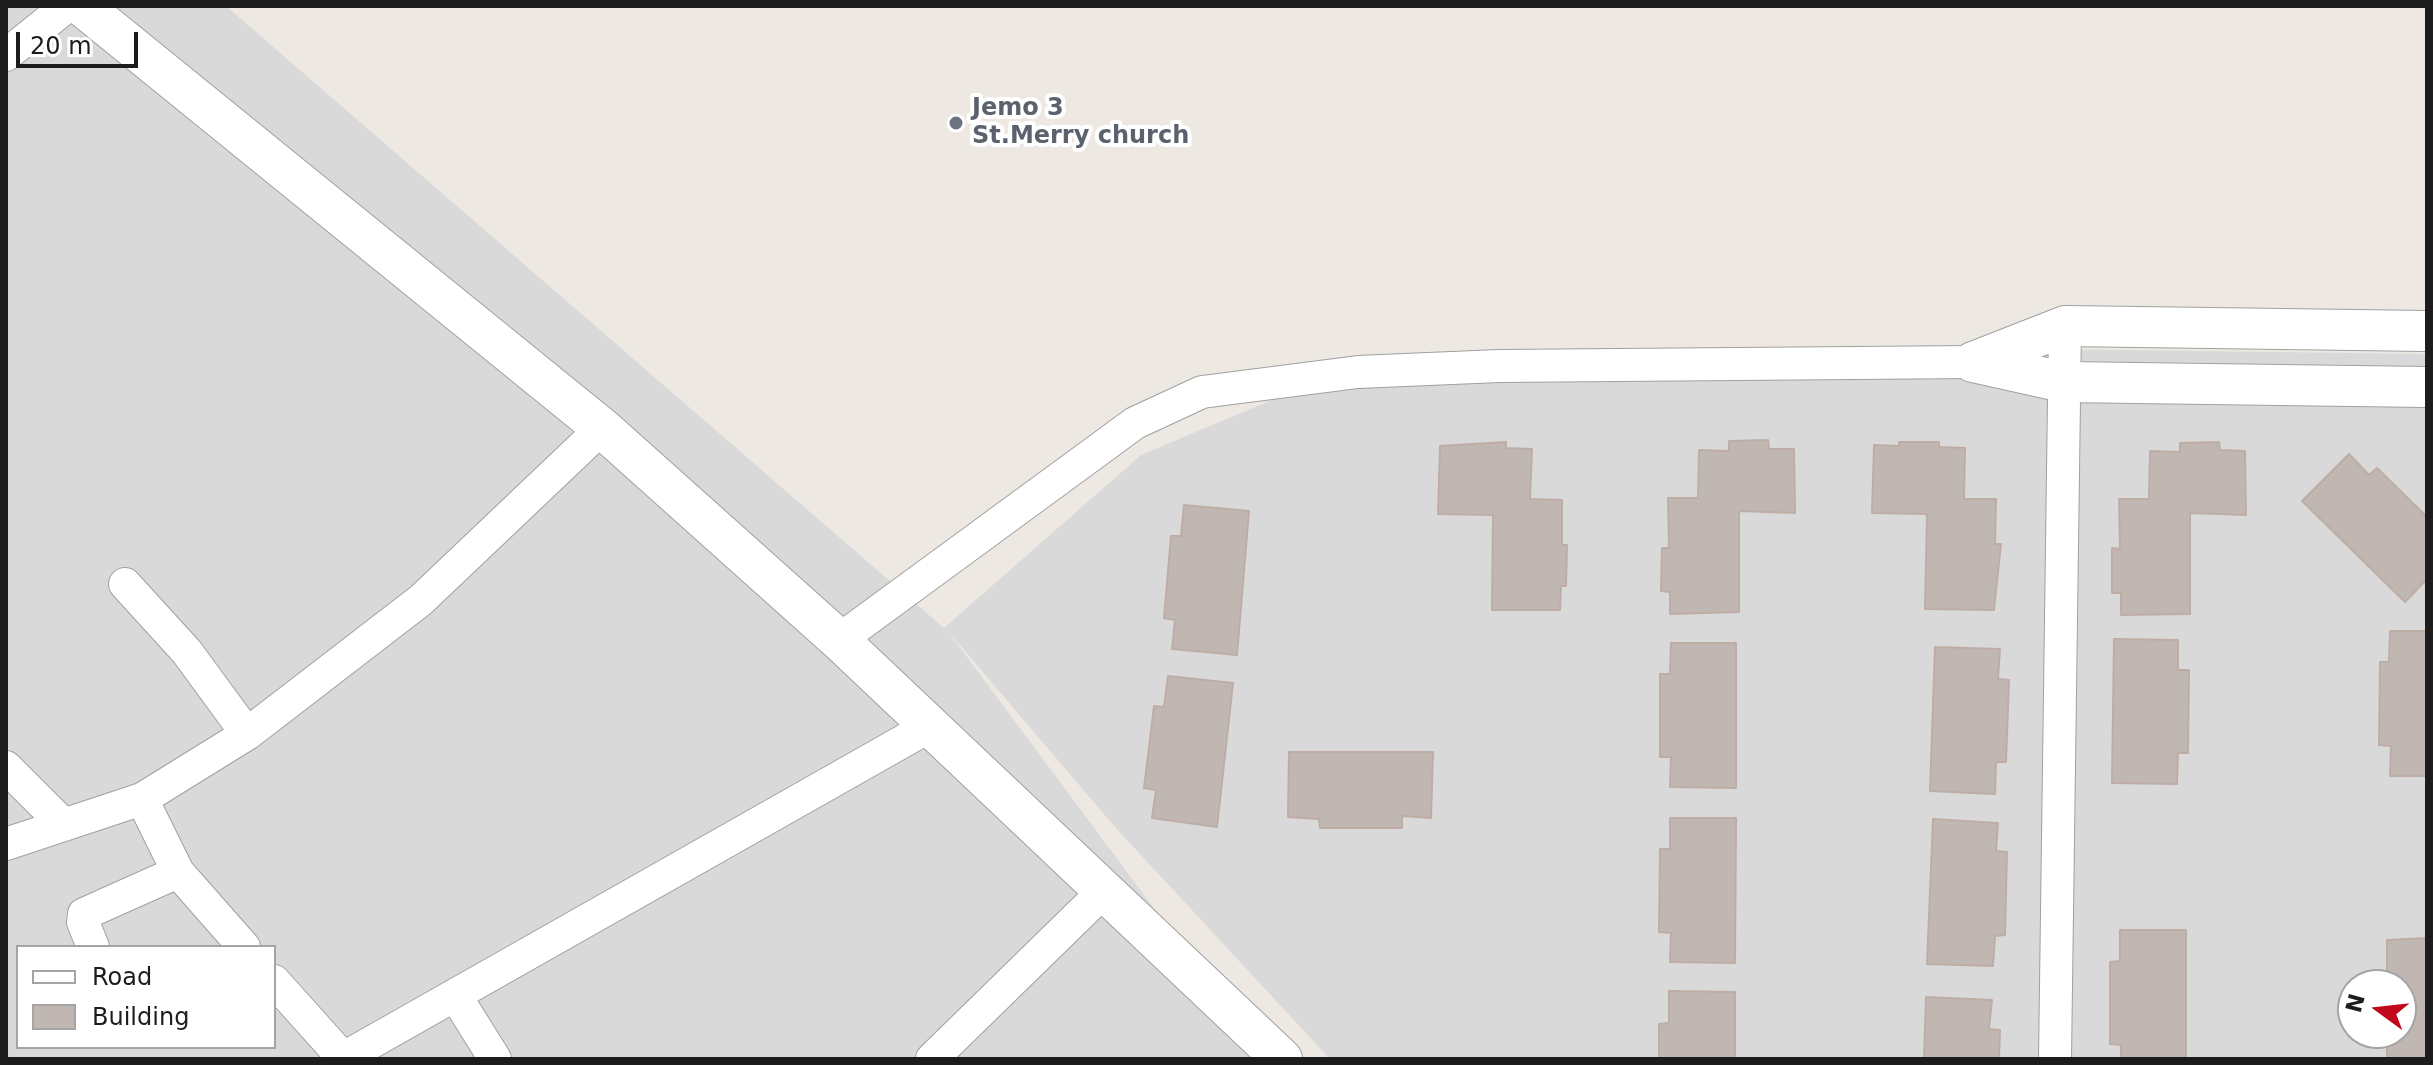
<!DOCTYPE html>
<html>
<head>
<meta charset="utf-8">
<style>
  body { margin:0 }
  #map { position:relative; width:2433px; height:1065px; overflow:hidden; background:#ede8e2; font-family:"DejaVu Sans",sans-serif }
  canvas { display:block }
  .frame { position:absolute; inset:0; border:8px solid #1c1c1c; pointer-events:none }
  .legend { position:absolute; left:16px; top:945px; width:260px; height:104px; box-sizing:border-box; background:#fff; border:2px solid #a4a4a4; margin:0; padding:10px 14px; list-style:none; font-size:24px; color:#1c1c1c }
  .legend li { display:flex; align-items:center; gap:16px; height:40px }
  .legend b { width:40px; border:2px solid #a4a4a4 }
  .north { position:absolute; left:2337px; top:969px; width:80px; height:80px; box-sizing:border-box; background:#fff; border:2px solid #a4a4a4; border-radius:50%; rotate:285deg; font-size:22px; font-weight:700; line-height:32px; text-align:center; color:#1c1c1c }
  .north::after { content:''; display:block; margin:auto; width:28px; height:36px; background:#c1081c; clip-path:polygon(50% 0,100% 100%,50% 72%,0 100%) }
  .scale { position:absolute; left:16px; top:32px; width:122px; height:36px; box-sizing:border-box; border:4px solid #1c1c1c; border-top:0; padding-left:10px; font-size:24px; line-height:28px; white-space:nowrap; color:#1c1c1c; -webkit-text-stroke:6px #fff; paint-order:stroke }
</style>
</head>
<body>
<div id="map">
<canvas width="2433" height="1065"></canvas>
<div class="frame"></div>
<ul class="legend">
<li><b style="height:10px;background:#fff"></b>Road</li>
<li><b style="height:22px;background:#c1b7b2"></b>Building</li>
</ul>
<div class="north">N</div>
<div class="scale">20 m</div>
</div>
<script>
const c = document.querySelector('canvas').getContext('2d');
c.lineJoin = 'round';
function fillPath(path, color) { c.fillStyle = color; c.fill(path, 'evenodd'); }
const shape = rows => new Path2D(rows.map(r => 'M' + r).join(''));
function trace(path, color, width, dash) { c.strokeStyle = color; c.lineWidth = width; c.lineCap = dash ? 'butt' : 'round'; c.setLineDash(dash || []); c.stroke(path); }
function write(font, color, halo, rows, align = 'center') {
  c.font = font + ' "DejaVu Sans",sans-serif'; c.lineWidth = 8; c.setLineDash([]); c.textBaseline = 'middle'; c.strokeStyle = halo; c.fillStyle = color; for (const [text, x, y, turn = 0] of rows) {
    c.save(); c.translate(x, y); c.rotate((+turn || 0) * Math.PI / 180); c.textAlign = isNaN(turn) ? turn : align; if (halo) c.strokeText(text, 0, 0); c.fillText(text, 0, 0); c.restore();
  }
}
fillPath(shape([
  [6,6,226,6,944,628,1141,455,1355,365,2047,349,2427,354,2427,1059,1330,1059,1114,826,947,630,1266,1059,6,1059],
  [18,947,274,947,274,1047,18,1047],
  [2353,985,2401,985,2401,1033,2353,1033]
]), '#dad9d9');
const building = shape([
  [1768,440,1769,449,1794,449,1795,513,1739,511,1739,612,1670,614,1670,592,1661,591,1662,548,1669,548,1668,498,1698,498,1699,450,1729,451,1729,441,1768,440],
  [1506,442,1506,448,1532,449,1530,499,1562,500,1562,545,1567,545,1566,586,1561,586,1560,610,1492,610,1493,515,1438,514,1440,446,1506,442],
  [1899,442,1939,442,1939,447,1965,448,1964,499,1996,499,1995,544,2001,544,1994,610,1925,609,1927,514,1872,513,1874,445,1899,446,1899,442],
  [2219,442,2220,450,2245,451,2246,515,2190,513,2190,614,2121,615,2121,593,2112,593,2112,548,2120,549,2119,499,2149,499,2150,451,2180,452,2180,443,2219,442],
  [2349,454,2369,475,2377,468,2427,517,2427,579,2405,602,2302,501,2349,454],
  [1184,505,1249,511,1237,655,1172,649,1175,620,1164,618,1171,536,1181,536,1184,505],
  [2390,631,2427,631,2427,776,2390,776,2391,746,2379,745,2380,662,2389,662,2390,631],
  [2114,639,2178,640,2178,670,2189,670,2188,753,2178,753,2177,784,2112,783,2114,639],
  [1671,643,1736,643,1736,788,1670,787,1671,757,1660,757,1660,674,1670,674,1671,643],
  [1935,647,2000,649,1998,679,2009,680,2006,762,1996,762,1995,794,1930,791,1935,647],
  [1168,676,1233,683,1217,827,1152,818,1156,790,1144,788,1154,706,1164,707,1168,676],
  [1289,752,1433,752,1431,818,1402,816,1402,828,1320,828,1319,819,1288,817,1289,752],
  [1670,818,1736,818,1735,963,1670,962,1671,933,1659,932,1660,849,1670,849,1670,818],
  [1933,819,1998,823,1996,851,2007,852,2005,935,1995,936,1993,966,1927,964,1933,819],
  [2120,930,2186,930,2186,1059,2121,1059,2121,1045,2110,1044,2110,962,2120,961,2120,930],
  [2427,938,2427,1059,2387,1059,2387,1033,2401,1033,2401,985,2387,985,2387,940,2427,938],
  [1669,991,1735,992,1735,1059,1659,1059,1659,1024,1669,1023,1669,991],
  [1926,997,1992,1000,1989,1029,2000,1030,1999,1059,1924,1059,1926,997]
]);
fillPath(building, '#c1b7b2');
trace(building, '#beada5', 2);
const minor = shape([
  [6,55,67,6],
  [125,584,187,652,247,734],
  [839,640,1135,423,1202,392,1358,372,1499,366,1973,362],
  [6,767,64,825],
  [142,799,178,872,244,947],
  [6,844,142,799,247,734,421,600,602,428],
  [93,947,83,922,84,914,178,872],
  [274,981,343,1058],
  [455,995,495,1059],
  [342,1059,930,726],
  [932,1059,1104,891],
  [2055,1059,2065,326]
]);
const tertiary = shape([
  [82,6,602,428,839,640,1282,1059],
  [1973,362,2065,326,2427,331],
  [1973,362,2063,382,2427,387]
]);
trace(minor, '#a0a0a0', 34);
trace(tertiary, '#a0a0a0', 42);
trace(minor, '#fff', 32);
trace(tertiary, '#fff', 40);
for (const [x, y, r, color] of [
  [956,123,8,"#6b7280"]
]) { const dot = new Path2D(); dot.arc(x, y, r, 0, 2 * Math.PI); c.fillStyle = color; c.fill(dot); trace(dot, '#fff', 3); }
write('bold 24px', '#5b616d', '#fff', [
  ["Jemo 3",972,109],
  ["St.Merry church",972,137]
], 'left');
</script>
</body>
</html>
